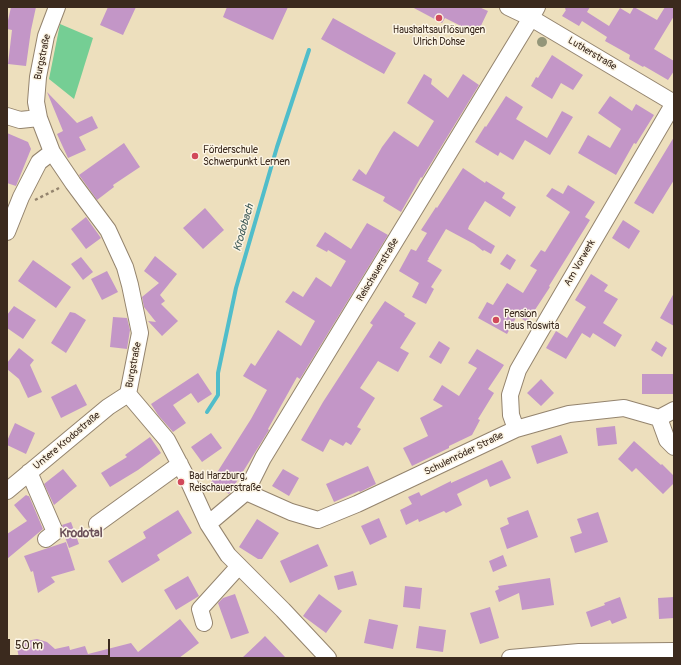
<!DOCTYPE html>
<html>
<head>
<meta charset="utf-8">
<style>
  body { margin:0 }
  #map { position:relative; width:681px; height:665px; overflow:hidden; background:#eddfbd; font-family:Pangolin,sans-serif }
  canvas { display:block }
  .frame { position:absolute; inset:0; border:8px solid #3b2a1e; pointer-events:none }
  .scale { position:absolute; left:8px; top:639px; width:102px; height:18px; box-sizing:border-box; border:2px solid #3b2a1e; border-top:0; padding-left:5px; font-size:12px; line-height:14px; white-space:nowrap; color:#3b2a1e; -webkit-text-stroke:3px #fcf5e5; paint-order:stroke }
</style>
</head>
<body>
<div id="map">
<canvas width="681" height="665"></canvas>
<div class="frame"></div>
<div class="scale">50 m</div>
</div>
<script>
const c = document.querySelector('canvas').getContext('2d');
c.lineJoin = 'round';
function fillPath(path, color) { c.fillStyle = color; c.fill(path, 'evenodd'); }
const shape = rows => new Path2D(rows.map(r => 'M' + r).join(''));
function trace(path, color, width, dash) { c.strokeStyle = color; c.lineWidth = width; c.lineCap = dash ? 'butt' : 'round'; c.setLineDash(dash || []); c.stroke(path); }
function write(font, color, halo, rows, align = 'center') {
  c.font = font + ' Pangolin,sans-serif'; c.lineWidth = 3; c.setLineDash([]); c.textBaseline = 'middle'; c.strokeStyle = halo; c.fillStyle = color; for (const [text, x, y, turn = 0] of rows) {
    c.save(); c.translate(x, y); c.rotate((+turn || 0) * Math.PI / 180); c.textAlign = isNaN(turn) ? turn : align; if (halo) c.strokeText(text, 0, 0); c.fillText(text, 0, 0); c.restore();
  }
}
fillPath(shape([
  [60,24,93,38,74,99,49,79]
]), '#75ce94');
trace(shape([
  [207,412,218,395,218,373,236,288,277,147,309,50]
]), '#50bdca', 4);
fillPath(shape([
  [11,7,36,7,31,30,26,66,8,64,12,30,7,29,7,25],
  [108,7,136,7,123,35,100,25],
  [227,7,288,7,273,40,223,17],
  [412,7,479,7,488,11,477,34,445,18,442,23],
  [566,7,590,7,587,12,609,26,620,8,630,14,634,7,657,20,665,7,674,7,674,16,654,49,674,61,674,71,668,80,644,66,643,67,629,59,630,55,605,41,607,37,582,21,579,26,562,16,566,10,565,9],
  [333,18,396,53,384,74,321,39],
  [552,55,583,75,573,90,561,83,552,99,531,86,536,77,538,78],
  [424,74,432,79,431,84,448,98,463,74,479,85,422,178,421,177,401,212,383,201,385,197,352,180,359,169,366,175,382,147,394,131,418,147,434,121,407,103],
  [47,92,77,123,92,116,98,128,79,137,86,150,68,158,57,134,63,131],
  [506,96,523,107,516,119,547,138,562,111,573,117,550,155,525,140,513,160,500,152,498,156,475,142,485,126,486,127],
  [610,96,632,111,636,104,654,115,636,144,634,143,616,175,578,153,588,135,610,148,621,129,598,113],
  [7,133,28,142,31,149,16,186,7,183],
  [674,137,674,180,653,214,634,203],
  [124,143,140,167,113,185,114,187,97,200,79,175],
  [463,168,485,183,486,181,505,193,502,198,516,207,510,217,485,201,469,226,468,229,495,246,491,254,484,250,483,251,474,244,446,229,428,259,429,259,427,261,442,270,431,287,434,289,426,304,412,297,419,283,399,271,411,249,416,251,427,233,421,230,436,207,437,208],
  [568,185,595,202,585,217,590,220,549,286,550,287,527,322,517,316,507,334,478,318,487,302,493,305,507,283,523,293,537,270,530,266,541,250,545,252,570,212,546,196,552,188,563,194],
  [205,208,224,230,203,249,183,228],
  [86,217,101,238,86,249,71,229],
  [623,220,640,231,629,249,612,238],
  [367,223,388,235,300,379,297,377,268,429,269,430,229,494,211,482,251,419,267,390,243,376,251,363,255,366,278,330,301,346,315,321,285,302,293,291,303,297,316,277,331,287,346,261,328,250,327,252,316,246,325,232,351,249],
  [507,254,516,260,510,270,500,264],
  [155,256,177,274,160,295,165,301,161,304,178,321,162,336,148,321,156,322,144,307,142,297,159,283,144,271],
  [81,257,93,272,83,280,71,264],
  [33,260,71,287,56,308,18,281],
  [107,271,118,292,102,300,91,279],
  [591,274,608,285,604,291,618,299,603,323,622,335,615,347,593,333,590,338,582,333,566,359,546,348,556,331,567,338,586,307,575,300],
  [674,293,674,326,660,318],
  [385,301,405,314,404,316,416,323,400,348,409,353,398,372,378,361,360,388,375,398,357,427,361,429,351,445,346,442,343,446,330,439,323,452,301,440,323,402,373,325,370,323],
  [14,306,36,320,23,339,7,328,7,315],
  [70,312,75,313,86,320,66,353,51,343],
  [113,317,127,318,130,330,127,349,110,347],
  [439,341,450,348,441,364,429,357],
  [656,341,667,348,662,357,651,350],
  [19,348,34,360,30,365,42,392,28,398,19,379,7,369,7,363],
  [477,349,504,365,488,389,494,393,478,419,480,420,472,435,449,446,449,448,412,466,403,448,428,436,420,418,443,406,433,400,442,385,459,396,477,368,468,363],
  [198,373,212,394,198,403,191,393,173,405,186,423,173,432,158,415,151,404],
  [642,374,674,374,674,394,642,394],
  [541,379,554,393,541,406,527,393],
  [76,384,87,405,61,418,51,397],
  [15,423,35,433,26,454,7,445,7,441],
  [615,426,617,444,598,446,596,428],
  [211,433,222,448,202,462,191,447],
  [561,435,568,453,537,464,531,446],
  [150,437,161,453,138,470,110,487,101,473,127,457,125,455],
  [634,441,661,465,662,464,674,476,674,483,663,494,636,468,632,472,618,459],
  [502,460,511,478,490,487,487,479,457,494,462,505,446,513,444,511,419,522,418,519,406,525,400,510,412,504,408,497,419,492,421,496,451,481,451,483],
  [368,466,376,484,360,492,359,491,334,502,326,484],
  [63,469,77,486,54,505,44,484],
  [283,469,299,478,289,496,272,486],
  [26,495,28,496,29,496,43,529,7,559,7,534,27,521,14,505],
  [178,510,192,533,157,555,160,560,122,583,108,561,146,538,143,532],
  [528,510,538,537,507,549,500,528,509,524,507,518],
  [598,512,608,542,575,553,570,537,582,533,577,519],
  [379,518,387,537,370,545,361,526],
  [257,519,279,533,262,559,258,559,239,547],
  [71,522,79,544,69,548,64,534,64,532,62,525],
  [66,542,75,570,51,577,55,582,38,593,33,571,31,572,24,556],
  [318,544,328,566,290,583,280,561],
  [503,555,507,566,493,572,489,561],
  [353,571,357,585,338,590,334,576],
  [188,576,199,596,176,610,164,590],
  [550,578,554,605,522,610,519,593,499,602,495,591,499,589,498,586],
  [405,586,422,588,420,609,403,607],
  [235,594,249,633,231,639,218,603,223,598],
  [319,594,342,611,326,633,303,616],
  [620,597,627,618,612,624,610,620,591,627,586,612,605,605,604,603],
  [674,597,674,618,659,619,658,598],
  [490,607,499,638,480,644,470,613],
  [180,619,199,643,179,658,19,658,16,643,37,639,47,642,55,649,69,646,70,650,85,646,88,654,131,643,138,652],
  [369,619,398,625,393,649,364,643],
  [419,626,446,630,443,652,416,648],
  [265,636,286,658,242,658,261,640]
]), '#c396c7');
const minor = shape([
  [57,7,46,36,38,77,36,102,39,118,52,152,73,183,108,230,125,267,130,285,140,333,128,394,167,440,188,480,208,524,228,555,283,610,328,658],
  [508,7,531,18,674,103],
  [7,116,20,120,39,118],
  [7,232,21,197,39,162,52,152],
  [659,418,674,410],
  [516,429,511,415,510,395,518,370,537,337,674,103],
  [29,472,55,532,46,539],
  [7,491,108,407,128,394],
  [246,492,291,512,318,520,357,504,516,429,569,414,624,408,659,418,667,440,674,447],
  [97,524,180,464],
  [208,524,246,492,263,458,531,18,537,7],
  [204,623,200,609,239,566],
  [510,658,579,652,674,651]
]);
trace(minor, '#94846e', 18);
trace(shape([
  [35,200,59,188]
]), '#94846e', 2.5, [3, 3]);
trace(minor, '#fff', 16);
c.fillStyle = '#949679';
for (const [x, y] of [
  [542,42]
]) { c.beginPath(); c.arc(x, y, 5, 0, 2 * Math.PI); c.fill(); }
for (const [x, y, r, color] of [
  [439,18,4,"#d1495b"],
  [195,156,4,"#d1495b"],
  [496,320,4,"#d1495b"],
  [181,482,4,"#d1495b"]
]) { const dot = new Path2D(); dot.arc(x, y, r, 0, 2 * Math.PI); c.fillStyle = color; c.fill(dot); trace(dot, '#fcf5e5', 1.5); }
write('10px', '#3b2a1e', '#fcf5e5', [
  ["Haushaltsauflösungen",439,30,"center"],
  ["Ulrich Dohse",439,42,"center"],
  ["Förderschule",203,150],
  ["Schwerpunkt Lernen",203,162],
  ["Pension",504,314],
  ["Haus Roswita",504,326],
  ["Bad Harzburg,",189,476],
  ["Reischauerstraße",189,488]
], 'left');
write('10px', '#3b2a1e', '#fcf5e5', [
  ["Lutherstraße",592,54,31],
  ["Burgstraße",43,57,-78],
  ["Am Vorwerk",580,263,-60],
  ["Reischauerstraße",378,270,-59],
  ["Burgstraße",134,365,-79],
  ["Untere Krodostraße",67,441,-40],
  ["Schulenröder Straße",464,454,-26]
]);
write('italic 11px', '#425d5a', '#fcf5e5', [
  ["Krodobach",244,228,-74]
]);
write('bold 12px', '#6b5059', '#fcf5e5', [
  ["Krodotal",81,534]
]);
</script>
</body>
</html>
